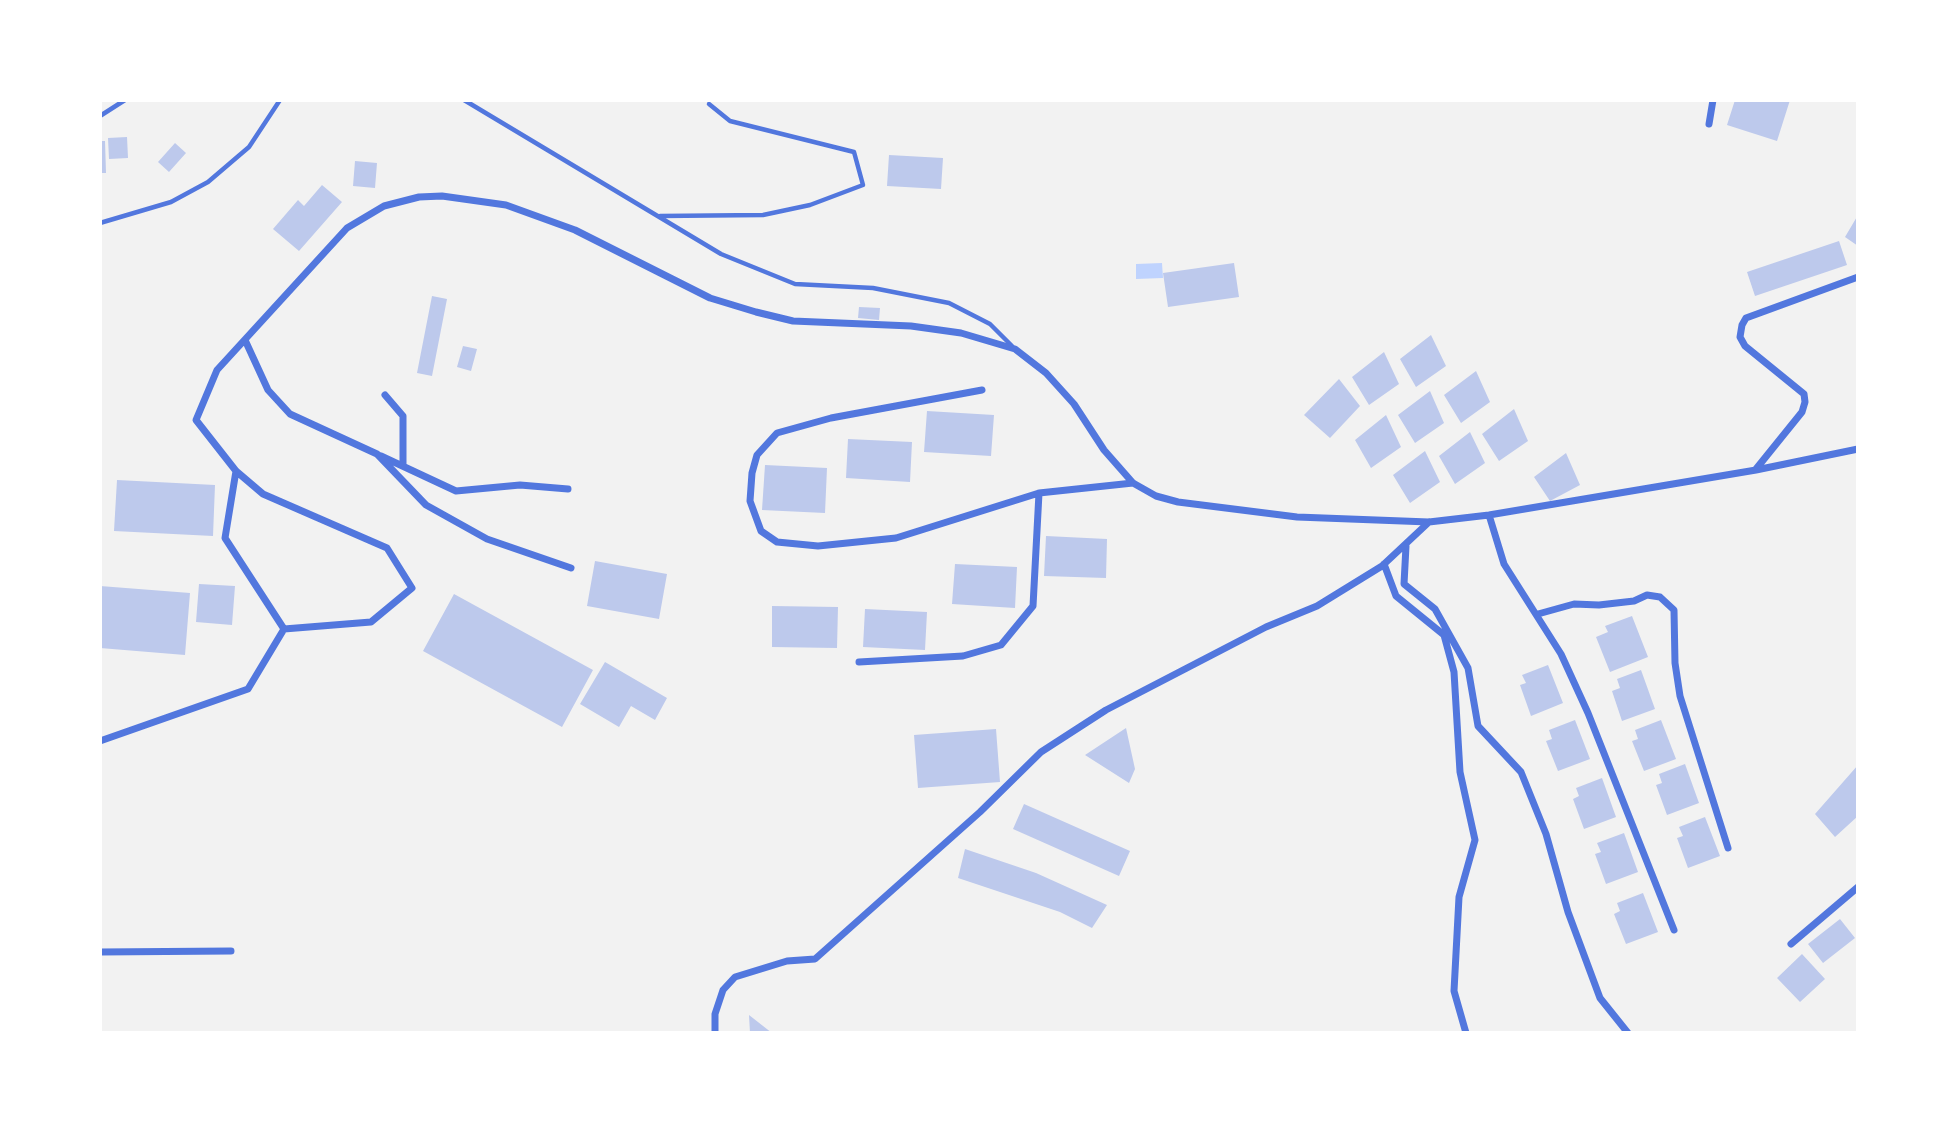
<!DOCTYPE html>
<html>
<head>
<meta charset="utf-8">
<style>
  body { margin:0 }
  #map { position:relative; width:1958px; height:1133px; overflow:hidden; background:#f2f2f2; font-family:"Golos Text",sans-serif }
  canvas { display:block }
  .frame { position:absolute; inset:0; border:102px solid #fff; pointer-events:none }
</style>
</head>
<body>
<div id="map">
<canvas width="1958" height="1133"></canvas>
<div class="frame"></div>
</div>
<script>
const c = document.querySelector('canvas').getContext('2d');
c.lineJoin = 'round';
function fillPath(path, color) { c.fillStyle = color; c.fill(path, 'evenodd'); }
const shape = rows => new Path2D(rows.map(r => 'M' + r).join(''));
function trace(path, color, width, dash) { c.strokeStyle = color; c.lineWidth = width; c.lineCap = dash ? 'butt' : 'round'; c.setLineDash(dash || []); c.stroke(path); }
fillPath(shape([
  [1162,263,1163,278,1136,279,1136,264]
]), '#bfd3fe');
fillPath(shape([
  [1735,100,1790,100,1777,141,1727,125],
  [127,137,128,158,109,159,108,138],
  [100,141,105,141,106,173,100,173],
  [175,143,186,153,169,172,158,162],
  [889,155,943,158,941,189,887,186],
  [355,161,377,163,375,188,353,186],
  [322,185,342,202,299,251,273,229,298,200,304,206],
  [1858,215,1858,246,1845,237],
  [1839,241,1847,265,1755,296,1747,272],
  [1234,263,1239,297,1168,307,1163,273],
  [432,296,447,299,432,376,417,373],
  [859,307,880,308,879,320,858,318],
  [1431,335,1446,366,1416,387,1400,359],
  [463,346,477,349,471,371,457,367],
  [1384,352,1399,384,1369,405,1352,377],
  [1476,371,1490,402,1461,423,1444,395],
  [1339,379,1360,406,1330,438,1304,415],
  [1430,391,1444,423,1415,443,1398,415],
  [1514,409,1528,441,1499,461,1482,434],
  [927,411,994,415,991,456,924,452],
  [1386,415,1401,447,1371,468,1355,440],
  [1470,432,1485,463,1455,484,1439,456],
  [848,439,912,442,910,482,846,478],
  [1425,451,1440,482,1410,503,1393,475],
  [1566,453,1580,485,1550,501,1534,477],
  [765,465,827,468,825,513,762,510],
  [117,480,215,485,213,536,114,531],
  [1046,536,1107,539,1106,578,1044,576],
  [595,561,667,574,659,619,587,606],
  [955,564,1017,567,1015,608,952,604],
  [199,584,235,586,232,625,196,622],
  [100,586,190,593,185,655,100,648],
  [454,594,593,670,562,727,423,651],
  [772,606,838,607,837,648,772,647],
  [865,609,927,612,925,650,863,647],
  [1632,616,1648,657,1610,672,1596,637,1608,632,1605,626],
  [605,662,667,698,655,720,631,706,619,727,580,704],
  [1548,665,1563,703,1531,716,1520,685,1526,683,1522,675],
  [1641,670,1655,709,1622,721,1612,691,1620,688,1617,679],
  [1575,720,1590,759,1558,771,1546,741,1552,739,1549,730],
  [1661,720,1676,759,1644,771,1632,741,1638,739,1635,730],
  [1126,728,1135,769,1129,783,1085,755],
  [996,729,1000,782,918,788,914,735],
  [1685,764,1699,803,1667,815,1656,785,1662,783,1659,774],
  [1858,765,1858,816,1835,837,1815,814],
  [1602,778,1616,817,1584,829,1573,799,1579,796,1576,788],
  [1024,804,1130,851,1119,876,1013,829],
  [1705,817,1720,856,1688,868,1677,838,1683,836,1679,827],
  [1624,833,1638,872,1606,884,1595,854,1601,852,1597,843],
  [965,849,1036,873,1107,905,1092,928,1060,912,958,878],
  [1643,893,1658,932,1626,944,1614,914,1620,911,1617,903],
  [1840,919,1855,938,1823,963,1808,944],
  [1802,954,1825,979,1800,1002,1777,978],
  [749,1015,772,1033,750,1033]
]), '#bdc9ec');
trace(shape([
  [464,100,721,254,795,284,873,288,949,303,990,324,1012,346],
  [100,116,125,100],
  [660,216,763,215,810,205,863,185,854,152,730,121,709,104],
  [100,223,171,202,208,182,249,147,280,100]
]), '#5277de', 4.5);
trace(shape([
  [1709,124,1713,100],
  [245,340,268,390,290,414,377,454,426,505,487,539,571,568],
  [982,390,831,418,777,433,757,455,752,473,750,501,761,531,777,542,818,546,896,538,1039,493,1133,483],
  [385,395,403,416,403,466],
  [381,456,456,491,520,485,568,489],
  [1756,469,1802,412,1805,402,1804,394,1745,346,1740,337,1742,325,1746,318,1858,277],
  [236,471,225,538,284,629,371,622,412,588,387,548,263,494,236,471,196,420,217,370,347,228,384,206,419,197,442,196,506,205,575,230,710,298,756,312,793,321,911,326,961,333,1015,349,1046,373,1074,404,1104,450,1133,483,1156,496,1178,502,1297,517,1429,522,1489,515,1756,470,1858,449],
  [1489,515,1504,564,1561,654,1588,713,1674,930],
  [1406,546,1404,584,1435,609,1468,668,1478,726,1521,772,1546,834,1568,912,1600,998,1628,1033],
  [1384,564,1396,596,1444,635,1454,672,1460,772,1475,840,1459,897,1454,991,1466,1033],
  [1538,614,1574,604,1599,605,1634,601,1647,595,1660,597,1674,610,1675,663,1680,696,1728,848],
  [859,662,963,656,1001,645,1033,606,1039,493],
  [100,741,248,689,284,629],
  [1791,944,1858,887],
  [100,952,231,951],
  [715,1033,715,1014,723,990,735,977,787,961,815,959,980,812,1041,752,1106,710,1266,627,1317,606,1382,566,1429,522]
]), '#5277de', 7);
</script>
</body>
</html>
